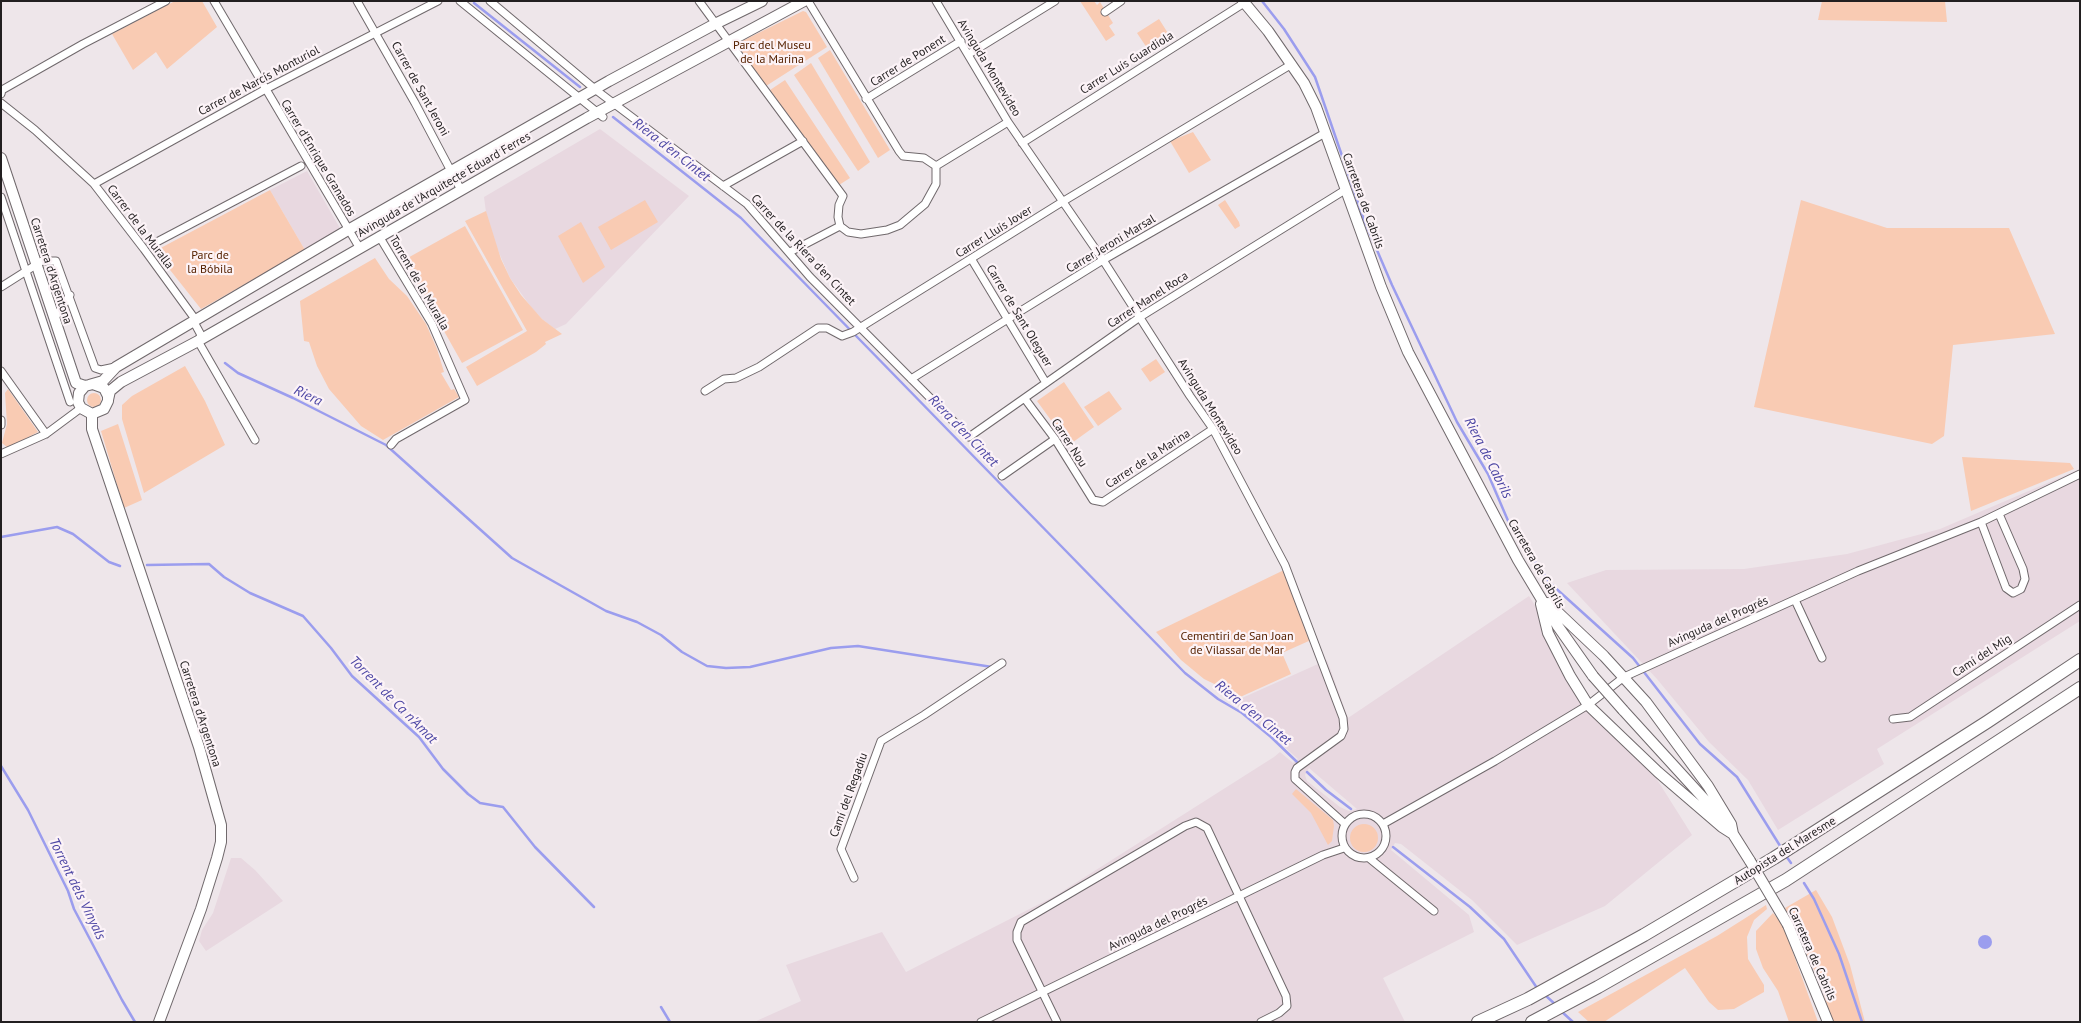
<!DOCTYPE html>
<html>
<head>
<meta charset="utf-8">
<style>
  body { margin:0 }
  #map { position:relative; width:2081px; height:1023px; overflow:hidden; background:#eee6ea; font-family:"PT Sans",sans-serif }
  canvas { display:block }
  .frame { position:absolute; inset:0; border:2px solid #221f20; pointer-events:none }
</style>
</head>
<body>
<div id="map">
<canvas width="2081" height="1023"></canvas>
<div class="frame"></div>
</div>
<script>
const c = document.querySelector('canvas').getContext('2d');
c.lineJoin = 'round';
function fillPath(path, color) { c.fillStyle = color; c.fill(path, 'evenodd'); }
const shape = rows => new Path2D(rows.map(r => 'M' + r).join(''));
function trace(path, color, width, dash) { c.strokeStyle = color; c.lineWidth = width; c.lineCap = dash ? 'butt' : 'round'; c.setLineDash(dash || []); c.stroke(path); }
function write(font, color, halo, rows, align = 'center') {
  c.font = font + ' "PT Sans",sans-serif'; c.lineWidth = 4.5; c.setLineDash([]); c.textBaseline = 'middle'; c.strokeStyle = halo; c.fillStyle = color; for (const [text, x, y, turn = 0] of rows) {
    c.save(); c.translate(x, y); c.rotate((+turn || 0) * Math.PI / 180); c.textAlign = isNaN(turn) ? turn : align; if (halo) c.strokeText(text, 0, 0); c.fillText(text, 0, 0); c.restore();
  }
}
fillPath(shape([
  [600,129,689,196,566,324,555,329,542,319,531,307,510,278,493,239,487,220,484,197],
  [307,171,341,230,305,250,270,190],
  [2080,469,2080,621,1877,749,1884,764,1778,830,1748,780,1709,742,1657,679,1567,583,1606,570,1744,569,1847,554,1940,529],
  [1529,596,1560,645,1586,695,1651,770,1692,835,1605,906,1517,945,1472,900,1401,844,1395,843,1391,850,1469,915,1474,932,1383,978,1405,1022,754,1022,801,1001,786,965,882,932,906,972,1055,896,1274,757,1280,752,1293,763,1298,759,1233,702,1327,660,1348,718],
  [1309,768,1357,809,1349,811,1340,807,1307,781,1305,775],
  [231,858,241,858,255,870,283,901,206,951,199,941,202,930,213,913]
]), '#e8d8e0');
fillPath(shape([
  [175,1,202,1,217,27,167,69,156,52,133,70,112,34],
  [1080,1,1094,1,1097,5,1100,2,1113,23,1109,26,1115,35,1106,41],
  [1822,1,1945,1,1947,22,1818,20],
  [803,11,806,12,827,47,766,86,736,44],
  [1159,19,1171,38,1149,51,1137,33],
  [830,50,890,150,878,158,818,58],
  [811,63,870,162,858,171,794,75],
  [785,80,850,178,839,185,770,90],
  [1193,132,1211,160,1189,173,1170,141],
  [270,190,305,250,201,309,155,251],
  [645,200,658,222,611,250,598,227],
  [1225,200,1239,222,1240,226,1235,229,1218,205],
  [1801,200,1887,228,2009,228,2055,334,1953,345,1944,436,1932,444,1754,407],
  [486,211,501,259,510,278,521,295,542,319,562,334,545,342,546,344,536,352,477,386,466,367,527,331,465,221],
  [581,222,605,267,583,283,558,236],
  [465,226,523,330,462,363,404,260],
  [375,258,389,279,407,296,426,324,437,349,444,372,441,373,451,390,454,389,459,397,383,440,361,426,329,389,317,366,309,342,304,341,300,301],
  [1156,359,1165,372,1150,382,1141,369],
  [185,366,205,401,225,445,144,493,122,419,122,405,132,396],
  [1064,382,1094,427,1069,445,1037,401],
  [8,389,38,432,8,448,2,443,7,424,5,393],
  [1109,391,1122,409,1098,426,1084,407],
  '87 400a7 7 0 1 1 14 0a7 7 0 1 1-14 0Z',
  [118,424,142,500,124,508,101,431],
  [1962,457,2070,463,2074,469,1971,511],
  [1284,570,1311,640,1282,653,1291,674,1238,698,1235,694,1204,679,1181,660,1156,632],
  [1296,789,1333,820,1334,826,1332,841,1328,845,1311,813,1292,794],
  '1350 838a14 14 0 1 1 28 0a14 14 0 1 1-28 0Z',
  [1816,890,1832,917,1850,965,1865,1022,1832,1022,1820,982,1785,908],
  [1766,905,1767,909,1754,920,1747,937,1748,959,1764,985,1764,992,1734,1009,1718,1010,1709,1002,1685,968,1604,1022,1589,1022,1578,1012,1717,936],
  [1773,913,1783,925,1818,1022,1789,1022,1778,991,1763,968,1756,949,1756,931]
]), '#f9cbb3');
fillPath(shape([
  '1978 942a7 7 0 1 1 14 0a7 7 0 1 1-14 0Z'
]), '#9b9dee');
trace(shape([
  [1262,1,1284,29,1315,77,1364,220,1392,285,1457,422,1488,474,1512,530,1551,584,1633,658,1700,744,1737,777,1782,849],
  [474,3,580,87],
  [613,117,741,218,1185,673,1218,699,1242,713,1271,737,1297,762],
  [225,363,238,373,293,398,386,445,512,558,606,611,637,622,661,635,682,652,707,666,726,668,750,667,831,648,858,646,992,667],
  [1,537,57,527,73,534,109,562,120,566],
  [147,565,209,564,224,577,250,593,303,616,331,648,352,676,419,737,443,769,468,794,480,803,503,807,535,847,594,907],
  [1,766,28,810,68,891,74,909,122,1000,135,1022],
  [1307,772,1326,790,1351,809],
  [1393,847,1470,907,1504,939,1537,988],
  [1786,856,1791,863],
  [1804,883,1814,899,1839,954,1862,1022],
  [1545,995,1556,1005],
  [661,1007,670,1022],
  [1561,1011,1573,1022]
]), '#9b9dee', 2.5);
const street = shape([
  [214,1,359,247],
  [357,1,415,103,461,190],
  [460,1,603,117],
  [490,1,596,90,747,204,810,277,969,437,1140,317,1345,190],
  [699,1,843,196,839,205,838,217,840,226,848,232,861,234,887,230,900,225,925,204,936,184,936,166,924,158,903,156,899,151,808,1],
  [936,1,1008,122,1103,260,1190,396,1213,429,1285,565,1343,718,1344,729,1341,736,1297,768,1295,772,1295,779,1345,824],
  [1105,12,1121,1],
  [969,54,1055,1],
  [1,94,2,90,83,44,166,1],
  [866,99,961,41],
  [1,103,35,130,94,184,144,249,195,319,195,324,201,335,198,341,255,440],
  [1022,143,1241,5,1246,4],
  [936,166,1008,122],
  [94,184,264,90,438,1],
  [723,186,803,141],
  [1,197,70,402],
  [379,236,432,324,465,400,396,439,391,445],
  [151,245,301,166],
  [790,252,840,226],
  [972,260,1046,383],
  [1,287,42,261,56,261,95,368,101,370,115,367],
  [54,319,70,295],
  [1,371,46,434],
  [911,379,1103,260,1325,133],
  [705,391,724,379,736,378,759,367,818,328,827,328,842,336,853,332,1062,202,1292,64],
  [1025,399,1055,439,1093,500,1103,502,1213,429],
  [1,420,1,425],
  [1,454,46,434,81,408],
  [1002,476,1055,439],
  [1981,522,2006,588,2013,593,2021,589,2025,579,2023,569,1999,514],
  [1795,600,1822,658],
  [1893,719,1910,717,2080,605],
  '1342 836a22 22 0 1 1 44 0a22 22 0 1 1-44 0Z',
  [1383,824,1495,761,1588,705,1624,677,1858,571,1981,522,2080,474],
  [1369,858,1434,911],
  [854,878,841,849,881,741,924,715,1002,663],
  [981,1022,1323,855,1344,848],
  [1057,1022,1017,940,1017,932,1021,922,1185,826,1196,822,1207,828,1286,996,1287,1006,1279,1013,1261,1022]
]);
const secondary = shape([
  [1243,1,1268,31,1304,83,1316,107,1381,287,1408,352,1518,560,1557,625,1593,676],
  [1,158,76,383,85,386],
  [93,384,104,388,108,396,108,401,104,409,92,414,81,408,78,402,79,393,85,386,89,385,103,381,116,367,348,230,609,81,715,24,762,1],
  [108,400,110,391,121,382,198,341,587,118,804,1],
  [92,414,92,429,199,747,221,825,221,842,217,858,201,909,159,1022],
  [1548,603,1604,656,1646,702,1708,786,1731,824,1733,834],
  [1541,604,1548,633,1570,676,1588,705,1658,772,1722,827,1733,834],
  [1623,710,1706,801,1733,834,1750,861],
  [1788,925,1828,1022]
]);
const highway = shape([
  [1478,1022,1528,999,1644,935,1774,858,1987,722,2080,660],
  [1532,1022,1598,987,1786,880,2080,688]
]);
trace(street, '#70696c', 9);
trace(secondary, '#70696c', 12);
trace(highway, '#70696c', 14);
trace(street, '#fff', 7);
trace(secondary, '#fff', 10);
trace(highway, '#fff', 12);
const secondaryBridge = shape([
  [1593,676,1623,710],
  [1750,861,1788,925]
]);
trace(secondaryBridge, '#70696c', 12, []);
trace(secondaryBridge, '#fff', 10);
write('12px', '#562200', '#fcf3f7', [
  ["Parc del Museu",772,46],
  ["de la Marina",772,60],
  ["Parc de",210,256],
  ["la Bóbila",210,270],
  ["Cementiri de San Joan",1237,637],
  ["de Vilassar de Mar",1237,651]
]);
write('12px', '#221f20', '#fcf3f7', [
  ["Carrer de Ponent",908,61,-32],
  ["Carrer Luís Guardiola",1127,63,-32],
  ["Avinguda Montevideo",989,68,59],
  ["Carrer de Narcís Monturiol",259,81,-28],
  ["Carrer de Sant Jeroni",420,89,61],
  ["Carrer d'Enrique Granados",318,158,59],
  ["Avinguda de l'Arquitecte Eduard Ferres",444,185,-30],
  ["Carretera de Cabrils",1363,201,70],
  ["Carrer de la Muralla",140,227,53],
  ["Carrer Lluís Jover",994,232,-32],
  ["Carrer Jeroni Marsal",1111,244,-31],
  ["Carrer de la Riera d'en Cintet",803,250,47],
  ["Carretera d'Argentona",51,271,72],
  ["Torrent de la Muralla",419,283,60],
  ["Carrer Manel Roca",1148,300,-33],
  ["Carrer de Sant Oleguer",1019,316,59],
  ["Avinguda Montevideo",1210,407,58],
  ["Carrer Nou",1069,443,57],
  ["Carrer de la Marina",1148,459,-33],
  ["Carretera de Cabrils",1536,564,60],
  ["Avinguda del Progrés",1718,622,-24],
  ["Camí del Mig",1982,656,-33],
  ["Carretera d'Argentona",200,714,72],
  ["Camí del Regadiu",849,795,-70],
  ["Autopista del Maresme",1785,851,-32],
  ["Avinguda del Progrés",1158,924,-26],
  ["Carretera de Cabrils",1812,954,66]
]);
write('italic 14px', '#4c46a4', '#fcf3f7', [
  ["Riera d'en Cintet",671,150,38],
  ["Riera",308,396,26],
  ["Riera d'en Cintet",963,431,46],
  ["Riera de Cabrils",1488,458,63],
  ["Torrent de Ca n'Amat",393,700,45],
  ["Riera d'en Cintet",1253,713,39],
  ["Torrent dels Vinyals",77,889,64]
]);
</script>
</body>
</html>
